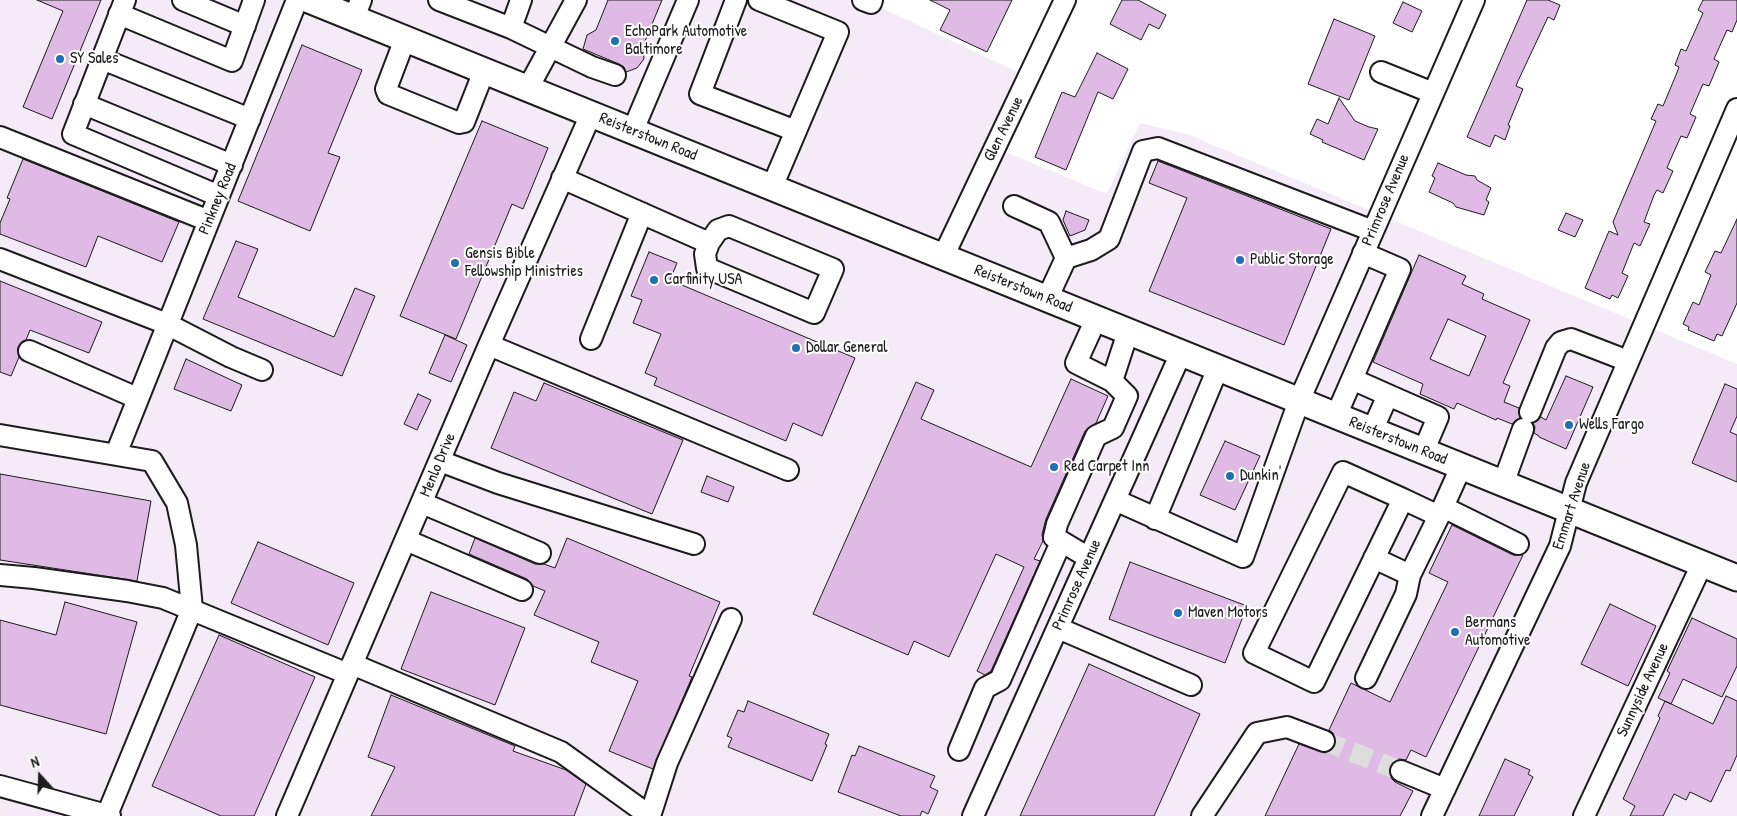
<!DOCTYPE html>
<html>
<head>
<meta charset="utf-8">
<style>
  body { margin:0 }
  #map { position:relative; width:1737px; height:816px; overflow:hidden; background:#fff; font-family:"Patrick Hand",sans-serif }
  canvas { display:block }
  .north { position:absolute; left:15px; top:751px; width:50px; height:50px; -webkit-text-stroke:4px #fff; paint-order:stroke; rotate:340deg; font-size:14px; font-weight:700; line-height:20px; text-align:center; color:#1c1c1c }
  .north::after { content:''; display:block; margin:auto; width:18px; height:22px; background:#1c1c1c; clip-path:polygon(50% 0,100% 100%,50% 72%,0 100%) }
</style>
</head>
<body>
<div id="map">
<canvas width="1737" height="816"></canvas>
<div class="north">N</div>
</div>
<script>
const c = document.querySelector('canvas').getContext('2d');
c.lineJoin = 'round';
function fillPath(path, color) { c.fillStyle = color; c.fill(path, 'evenodd'); }
const shape = rows => new Path2D(rows.map(r => 'M' + r).join(''));
function trace(path, color, width, dash) { c.strokeStyle = color; c.lineWidth = width; c.lineCap = dash ? 'butt' : 'round'; c.setLineDash(dash || []); c.stroke(path); }
function write(font, color, halo, rows, align = 'center') {
  c.font = font + ' "Patrick Hand",sans-serif'; c.lineWidth = 4; c.setLineDash([]); c.textBaseline = 'middle'; c.strokeStyle = halo; c.fillStyle = color; for (const [text, x, y, turn = 0] of rows) {
    c.save(); c.translate(x, y); c.rotate((+turn || 0) * Math.PI / 180); c.textAlign = isNaN(turn) ? turn : align; if (halo) c.strokeText(text, 0, 0); c.fillText(text, 0, 0); c.restore();
  }
}
fillPath(shape([
  [0,0,865,0,1030,78,996,148,1107,194,1140,123,1187,134,1737,364,1737,816,0,816]
]), '#f5eaf7');
const building = shape([
  [37,0,101,0,52,119,23,107,63,11,37,0],
  [608,0,662,0,643,46,644,59,637,68,626,72,624,67,619,64,583,49,587,35,596,30,608,0],
  [930,0,1012,0,987,52,940,30,950,10,930,0],
  [1122,0,1138,0,1166,15,1159,29,1149,24,1141,40,1110,24,1122,0],
  [1527,0,1548,0,1560,5,1554,20,1548,17,1518,81,1516,86,1523,89,1508,125,1510,126,1505,140,1495,135,1490,147,1467,137,1527,0],
  [1703,0,1737,0,1737,20,1732,32,1727,30,1714,59,1719,62,1709,86,1703,84,1690,114,1696,117,1687,138,1681,136,1669,163,1667,168,1673,171,1663,193,1657,190,1654,195,1644,222,1650,224,1640,246,1634,243,1622,273,1628,276,1618,298,1612,295,1610,299,1585,288,1609,231,1618,235,1613,222,1656,121,1651,119,1658,104,1663,106,1676,75,1679,67,1675,65,1681,49,1686,51,1703,13,1698,10,1703,0],
  [1403,2,1422,11,1412,32,1393,23,1403,2],
  [1334,19,1375,36,1349,100,1308,84,1334,19],
  [302,45,362,70,328,153,340,157,310,231,238,201,302,45],
  [1097,53,1128,69,1113,99,1098,92,1066,170,1035,157,1062,92,1075,97,1097,53],
  [1339,98,1355,121,1369,127,1378,129,1364,160,1322,142,1323,140,1310,134,1317,119,1328,124,1339,98],
  [482,121,548,148,523,209,512,204,456,339,400,316,482,121],
  [23,159,179,222,162,262,98,236,86,267,0,234,0,223,10,199,7,198,23,159],
  [1158,161,1331,229,1284,345,1149,291,1187,198,1149,183,1158,161],
  [1438,163,1466,175,1475,176,1477,180,1491,188,1486,200,1489,202,1484,215,1456,207,1453,203,1429,192,1435,178,1432,176,1438,163],
  [1066,211,1089,220,1085,230,1070,236,1063,220,1066,211],
  [1566,213,1583,220,1575,237,1558,230,1566,213],
  [1737,219,1737,303,1722,336,1717,334,1714,341,1688,330,1689,327,1683,324,1693,302,1699,305,1711,275,1705,272,1715,251,1721,253,1737,219],
  [236,241,258,249,238,297,334,337,355,288,375,296,342,376,203,319,236,241],
  [649,252,677,263,670,280,855,358,822,436,793,423,786,441,654,385,657,378,645,373,661,334,633,323,642,300,631,296,649,252],
  [1419,255,1466,276,1462,284,1484,294,1482,299,1530,320,1503,383,1510,386,1504,402,1519,408,1520,418,1512,424,1497,418,1496,420,1457,403,1454,409,1420,394,1423,384,1373,362,1419,255],
  [1448,319,1486,336,1469,376,1430,359,1448,319],
  [0,281,102,322,89,353,30,330,26,340,22,342,18,347,19,357,11,376,0,372,0,281],
  [445,335,467,345,451,382,429,373,445,335],
  [186,359,242,385,231,411,174,389,186,359],
  [1566,376,1593,387,1566,449,1539,437,1539,436,1534,433,1535,427,1533,423,1541,417,1546,420,1566,376],
  [1071,379,1108,396,1096,423,1085,431,1046,519,1042,534,1043,541,1034,559,1040,561,991,671,985,675,977,671,1024,567,996,554,949,657,914,641,908,655,813,614,916,382,934,390,921,419,1031,467,1071,379],
  [544,383,683,440,652,514,491,448,514,392,536,401,544,383],
  [1725,384,1737,389,1737,416,1730,432,1737,435,1737,482,1692,463,1725,384],
  [418,394,431,400,417,430,404,424,418,394],
  [1225,441,1260,456,1235,510,1200,495,1225,441],
  [0,474,151,501,137,581,0,560,0,474],
  [707,476,734,487,728,502,701,492,707,476],
  [1452,525,1513,555,1523,555,1426,757,1411,750,1406,760,1399,759,1394,761,1390,766,1389,773,1392,779,1395,782,1413,791,1400,816,1265,816,1299,744,1325,753,1331,750,1335,746,1336,739,1333,733,1329,730,1351,683,1390,702,1448,582,1429,573,1452,525],
  [475,538,535,564,544,564,555,568,567,538,720,602,689,676,692,677,653,769,609,751,638,681,591,662,599,642,534,615,545,591,533,586,527,579,469,554,475,538],
  [258,542,354,583,328,645,231,603,258,542],
  [1130,562,1247,606,1225,663,1109,619,1130,562],
  [431,592,525,628,495,705,401,669,431,592],
  [65,602,137,622,106,734,0,705,0,620,56,635,65,602],
  [1610,604,1656,626,1628,686,1581,664,1610,604],
  [1692,618,1737,639,1737,666,1722,697,1683,679,1671,704,1658,698,1670,673,1667,671,1692,618],
  [219,635,315,677,254,816,221,816,152,786,219,635],
  [1089,664,1200,714,1154,816,1020,816,1089,664],
  [391,695,515,746,513,751,566,770,586,784,574,816,371,816,395,767,368,757,391,695],
  [1726,696,1737,701,1737,755,1730,771,1726,770,1711,802,1690,792,1686,800,1674,794,1663,816,1630,816,1635,806,1623,799,1660,718,1658,716,1665,701,1713,724,1726,696],
  [748,701,829,734,825,744,827,745,812,781,728,747,732,738,727,736,738,710,744,712,748,701],
  [859,746,935,776,930,787,938,791,928,814,922,811,920,816,901,816,838,792,852,755,855,756,859,746],
  [1505,759,1530,770,1528,774,1533,777,1514,816,1479,816,1505,759]
]);
fillPath(building, '#dfbae4');
trace(building, '#1c1c1c', 1);
trace(shape([
  [1324,741,1401,771]
]), '#ddd', 20, [20, 10]);
const minor = shape([
  [125,0,73,134,219,196],
  [183,0,245,26],
  [439,0,511,28],
  [521,0,511,28,592,67,615,75],
  [736,0,700,94,796,131],
  [759,0,838,32,772,187],
  [863,0,871,3,872,0],
  [119,14,232,61,254,0],
  [354,18,361,0],
  [405,39,386,89,388,94,459,123,464,122,484,71],
  [102,59,250,119],
  [1381,72,1433,93],
  [528,88,576,0],
  [84,104,232,165],
  [633,130,688,0],
  [0,137,209,221],
  [562,178,709,243,718,230,729,226,833,269,814,313,707,268,705,254,709,243],
  [1014,206,1049,222,1066,258],
  [943,257,1065,0],
  [0,259,167,324,231,357,262,370],
  [1047,299,1066,258,1091,250,1109,239,1143,151,1158,148,1373,231],
  [1096,319,1076,363,1112,381],
  [591,339,642,213],
  [489,345,788,470],
  [29,351,137,398],
  [1352,379,1388,395,1372,431],
  [1388,395,1438,417,1423,452],
  [1530,412,1556,348,1561,342,1571,339,1628,361],
  [1336,416,1400,269,1363,253],
  [0,435,152,461,177,503,186,545,192,609,107,815],
  [116,454,297,0],
  [440,461,498,483,694,544],
  [1503,484,1523,429],
  [1403,499,1343,472,1254,653,1314,682,1403,499,1439,516,1461,467],
  [1115,500,1243,557,1299,401,1474,0],
  [422,503,540,553],
  [1443,507,1518,544],
  [1155,519,1218,368],
  [406,540,522,590],
  [1089,558,1054,537,1057,524,1096,436,1113,428,1127,396,1112,381,1128,332],
  [1374,558,1410,575,1439,516],
  [0,575,34,578,127,591,163,598,348,674],
  [1058,628,1191,685],
  [352,664,561,752,650,816],
  [1366,678,1406,594,1410,575],
  [959,750,985,688,1000,680,1061,542],
  [1401,771,1445,789],
  [0,786,110,816],
  [287,816,489,345,591,114],
  [650,816,667,763,731,619],
  [973,816,1181,353],
  [1202,816,1257,733,1287,727,1324,741],
  [1432,816,1560,546,1576,483,1737,109],
  [1584,816,1702,564]
]);
const major = shape([
  [309,0,1737,578]
]);
trace(minor, '#1c1c1c', 24);
trace(major, '#1c1c1c', 29);
trace(minor, '#fff', 20);
trace(major, '#fff', 25);
for (const [x, y, r, color] of [
  [615,41,5,"#1f6fb2"],
  [60,59,5,"#1f6fb2"],
  [1240,260,5,"#1f6fb2"],
  [455,263,5,"#1f6fb2"],
  [654,280,5,"#1f6fb2"],
  [796,348,5,"#1f6fb2"],
  [1569,425,5,"#1f6fb2"],
  [1054,467,5,"#1f6fb2"],
  [1230,476,5,"#1f6fb2"],
  [1178,613,5,"#1f6fb2"],
  [1455,632,5,"#1f6fb2"]
]) { const dot = new Path2D(); dot.arc(x, y, r, 0, 2 * Math.PI); c.fillStyle = color; c.fill(dot); trace(dot, '#fff', 2); }
write('16px', '#1c1c1c', '#fff', [
  ["EchoPark Automotive",625,32],
  ["Baltimore",625,50],
  ["SY Sales",70,59],
  ["Gensis Bible",465,254],
  ["Fellowship Ministries",465,272],
  ["Public Storage",1250,260],
  ["Carfinity USA",664,280],
  ["Dollar General",806,348],
  ["Wells Fargo",1579,425],
  ["Red Carpet Inn",1064,467],
  ["Dunkin'",1240,476],
  ["Maven Motors",1188,613],
  ["Bermans",1465,623],
  ["Automotive",1465,641]
], 'left');
write('16px', '#1c1c1c', '#fff', [
  ["Glen Avenue",1004,129,-64],
  ["Reisterstown Road",648,137,22],
  ["Pinkney Road",218,199,-68],
  ["Primrose Avenue",1386,200,-67],
  ["Reisterstown Road",1023,289,22],
  ["Reisterstown Road",1398,441,22],
  ["Menlo Drive",438,465,-67],
  ["Emmart Avenue",1572,506,-72],
  ["Primrose Avenue",1077,585,-66],
  ["Sunnyside Avenue",1643,690,-65]
]);
</script>
</body>
</html>
